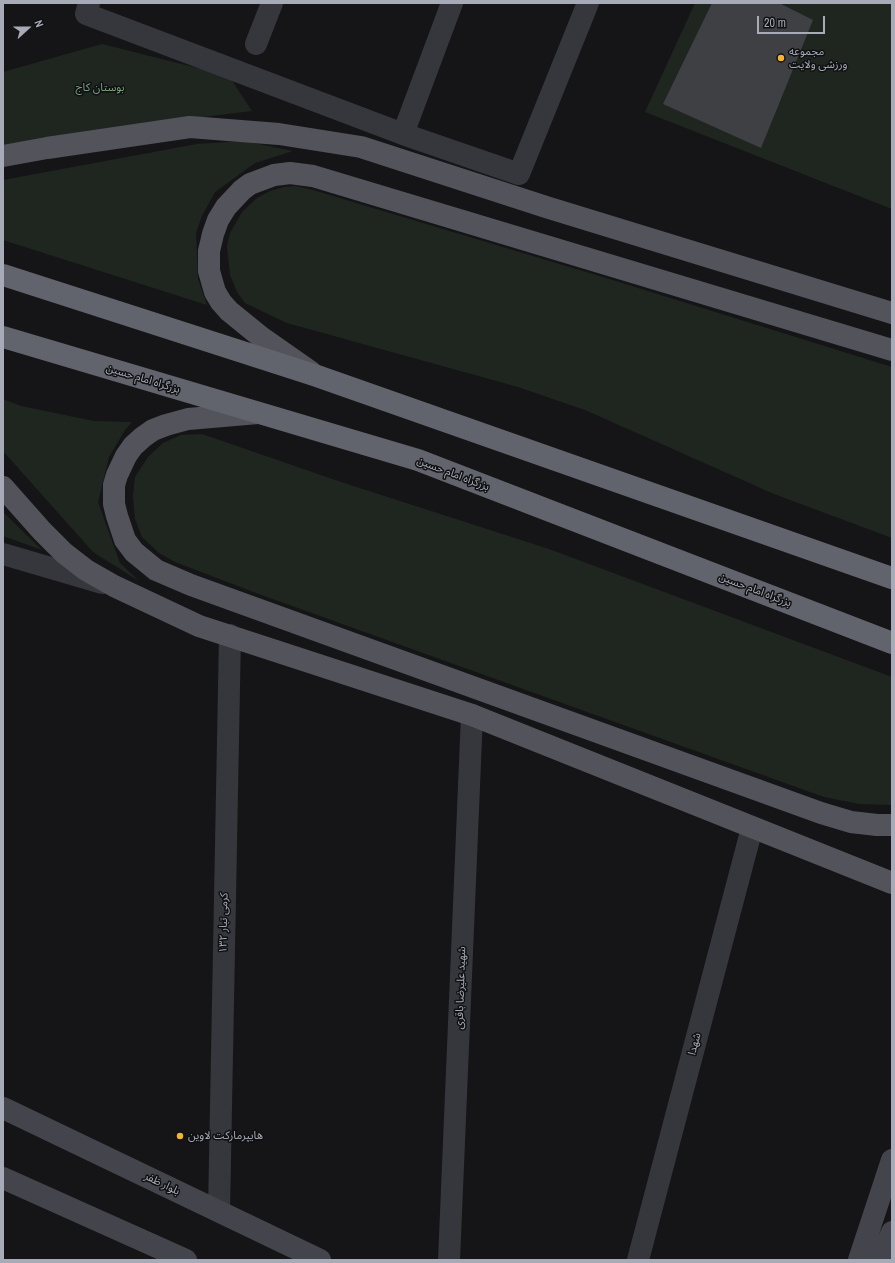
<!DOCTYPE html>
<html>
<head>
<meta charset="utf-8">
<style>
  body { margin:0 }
  #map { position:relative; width:895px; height:1263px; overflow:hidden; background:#151517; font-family:"Archivo Narrow",sans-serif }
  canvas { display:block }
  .frame { position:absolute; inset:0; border:4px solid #a7abb7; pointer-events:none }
  .north { position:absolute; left:8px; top:8px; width:40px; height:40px; -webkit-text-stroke:3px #101012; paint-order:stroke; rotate:69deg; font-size:11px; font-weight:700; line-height:16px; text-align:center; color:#a7abb7 }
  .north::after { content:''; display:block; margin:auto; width:14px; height:18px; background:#a7abb7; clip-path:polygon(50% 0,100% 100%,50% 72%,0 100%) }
  .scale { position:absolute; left:757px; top:16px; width:68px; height:18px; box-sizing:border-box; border:2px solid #a7abb7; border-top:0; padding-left:5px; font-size:12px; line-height:14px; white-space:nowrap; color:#a7abb7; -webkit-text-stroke:3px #101012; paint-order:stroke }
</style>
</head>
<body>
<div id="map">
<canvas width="895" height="1263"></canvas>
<div class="frame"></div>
<div class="north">N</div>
<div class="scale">20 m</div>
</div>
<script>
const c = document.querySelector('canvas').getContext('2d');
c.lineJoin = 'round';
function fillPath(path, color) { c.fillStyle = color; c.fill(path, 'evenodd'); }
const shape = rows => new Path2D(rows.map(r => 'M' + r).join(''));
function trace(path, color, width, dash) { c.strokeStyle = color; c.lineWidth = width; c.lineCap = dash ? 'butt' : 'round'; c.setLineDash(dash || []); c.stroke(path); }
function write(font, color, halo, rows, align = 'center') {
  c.font = font + ' "Archivo Narrow","Noto Sans Arabic",sans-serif'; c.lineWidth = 3; c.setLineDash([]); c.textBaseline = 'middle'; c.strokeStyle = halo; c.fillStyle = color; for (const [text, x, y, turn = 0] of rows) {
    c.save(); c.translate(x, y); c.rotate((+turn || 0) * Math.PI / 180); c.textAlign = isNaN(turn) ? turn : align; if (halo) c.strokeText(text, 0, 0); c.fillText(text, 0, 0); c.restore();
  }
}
fillPath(shape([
  [695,3,892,3,892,209,645,112],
  [102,44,229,76,252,111,146,124,3,148,3,72],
  [244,141,293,151,255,163,215,192,202,216,196,233,198,279,207,305,3,240,3,180,197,144],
  [296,186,313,190,606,278,892,367,892,538,774,494,585,410,518,387,287,323,245,303,237,292,230,275,227,246,230,233,242,212,257,198,270,191,284,187],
  [3,399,21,406,94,421,132,422,125,430,109,457,98,502,120,563,139,581,93,552,3,451],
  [202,434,341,482,549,549,892,677,892,805,859,804,824,797,256,593,175,562,159,553,142,537,135,519,133,496,135,477,148,457,163,443,181,435],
  [3,512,42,550,3,536]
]), '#1f2620');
fillPath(shape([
  [712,3,779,3,813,20,761,148,663,104]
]), '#3f4044');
trace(shape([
  [89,3,86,14,403,134,519,174,588,3],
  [256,44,272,3],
  [403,134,452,3],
  [3,554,102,583],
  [219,1211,230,635],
  [449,1260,472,715],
  [638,1260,752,828]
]), '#36373c', 22);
trace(shape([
  [3,1108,320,1260],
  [3,1178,186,1260],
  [859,1260,892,1160],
  [880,1260,892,1232]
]), '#44454c', 22);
trace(shape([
  [3,156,47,148,190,127,279,134,361,147,546,207,892,313],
  [311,372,261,337,229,311,221,302,215,292,209,271,209,251,213,234,218,220,226,207,242,190,250,184,274,175,290,173,313,176,892,350],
  [258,413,188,419,166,425,153,430,143,437,133,446,126,456,117,475,114,485,114,504,117,516,125,540,134,552,156,570,191,585,821,813,851,822,877,825,892,825],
  [3,487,42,531,64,553,86,570,114,586,199,626,472,715,892,883]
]), '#52535b', 22);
trace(shape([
  [3,275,317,376,892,578],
  [3,337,418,460,892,643]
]), '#62646d', 22);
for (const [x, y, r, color] of [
  [781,58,4,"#f2b532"],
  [180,1136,4,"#f2b532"]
]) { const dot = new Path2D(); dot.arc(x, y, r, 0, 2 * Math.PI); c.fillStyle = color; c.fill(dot); trace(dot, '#101012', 1.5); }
write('11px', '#a7abb7', '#101012', [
  ["مجموعه",789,52],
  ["ورزشی ولایت",789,65],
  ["هایپرمارکت لاوین",188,1136]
], 'left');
write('11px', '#7da280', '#101012', [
  ["بوستان کاج",100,88]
]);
write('11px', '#a7abb7', '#101012', [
  ["بزرگراه امام حسین",143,379,17],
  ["بزرگراه امام حسین",453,474,21],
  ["بزرگراه امام حسین",755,590,21],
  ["کرمی تبار ۱۳۲",224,923,-89],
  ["شهید علیرضا باقری",461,988,-88],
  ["شهدا",695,1044,-75],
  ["بلوار ظفر",162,1184,26]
]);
</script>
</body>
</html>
